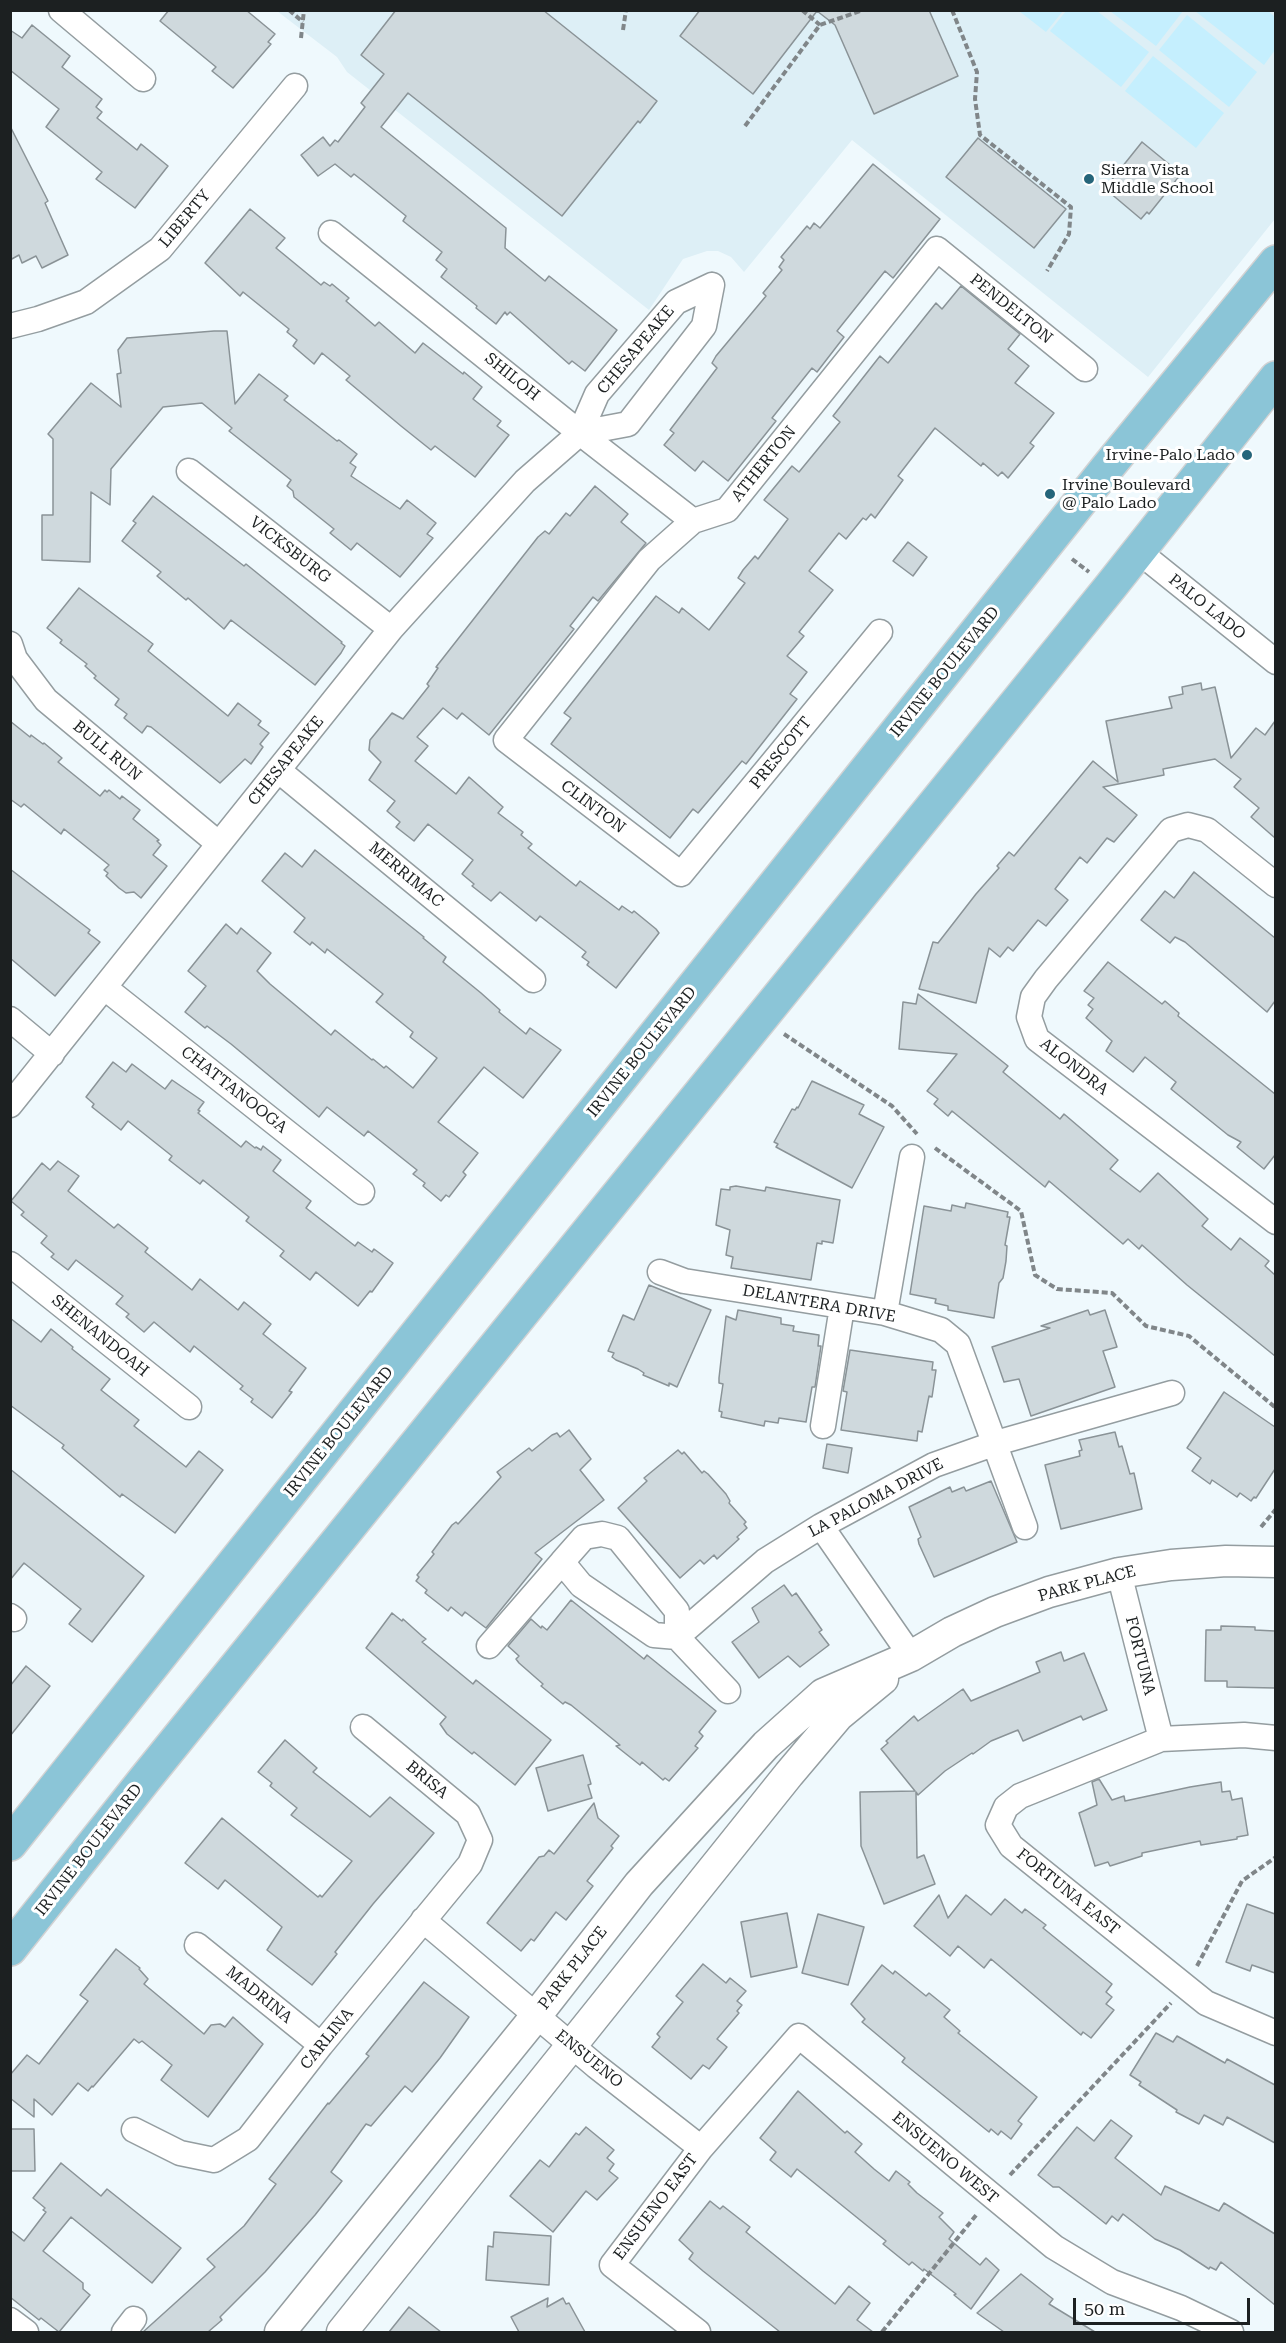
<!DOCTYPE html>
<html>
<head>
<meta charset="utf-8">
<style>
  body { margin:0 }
  #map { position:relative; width:1286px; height:2343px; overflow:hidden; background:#eff9fd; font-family:"Roboto Serif",serif }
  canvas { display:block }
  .frame { position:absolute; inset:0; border:12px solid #1c2021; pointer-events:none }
  .scale { position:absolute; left:1073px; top:2298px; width:177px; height:27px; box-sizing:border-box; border:3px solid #1c2021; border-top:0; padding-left:8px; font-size:18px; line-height:21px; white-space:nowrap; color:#1c2021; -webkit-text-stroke:4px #fff; paint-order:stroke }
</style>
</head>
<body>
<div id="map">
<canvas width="1286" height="2343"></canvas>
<div class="frame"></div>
<div class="scale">50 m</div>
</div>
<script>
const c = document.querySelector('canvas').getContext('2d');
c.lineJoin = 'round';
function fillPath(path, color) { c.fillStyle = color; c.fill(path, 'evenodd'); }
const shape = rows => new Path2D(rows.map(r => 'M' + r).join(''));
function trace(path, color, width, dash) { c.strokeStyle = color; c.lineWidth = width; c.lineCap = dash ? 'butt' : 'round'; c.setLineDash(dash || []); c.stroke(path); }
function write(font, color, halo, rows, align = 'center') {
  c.font = font + ' "Roboto Serif",serif'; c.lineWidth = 6; c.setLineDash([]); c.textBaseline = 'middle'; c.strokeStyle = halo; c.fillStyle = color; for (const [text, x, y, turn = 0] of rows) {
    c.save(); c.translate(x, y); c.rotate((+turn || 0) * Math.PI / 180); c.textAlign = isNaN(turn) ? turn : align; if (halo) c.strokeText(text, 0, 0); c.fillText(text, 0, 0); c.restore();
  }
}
fillPath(shape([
  [277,11,1275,11,1275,219,1148,377,852,140,744,272,731,257,718,251,707,251,683,259,649,310,347,72,337,57]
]), '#ddeff6');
fillPath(shape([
  [1019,11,1063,10,1063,11,1046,32],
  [1066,11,1097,11,1149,52,1121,87,1050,31],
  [1183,11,1156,46,1110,11,1183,10],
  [1195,11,1268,11,1275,17,1275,50,1264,65],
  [1187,15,1257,72,1229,107,1159,50],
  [1153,56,1224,113,1196,148,1125,91]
]), '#c5effe');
const building = shape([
  [169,10,246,10,275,34,268,42,271,44,233,88,212,71,216,67,160,21,169,10],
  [396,10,543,10,657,101,640,123,638,121,562,216,408,93,381,127,506,228,505,248,545,281,549,276,617,330,585,371,572,361,569,364,510,312,507,315,505,312,496,324,476,308,477,306,441,277,447,269,436,260,442,252,403,221,406,216,363,181,354,174,351,177,335,164,318,176,301,155,323,137,330,146,335,140,338,142,365,107,361,103,384,74,361,55,396,10],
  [700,10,929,10,958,76,874,114,835,25,817,11,753,94,680,36,700,10],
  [32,25,70,56,62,67,102,99,96,107,102,112,97,118,137,150,141,144,168,166,135,208,96,179,102,172,46,127,59,109,10,70,10,30,22,38,32,25],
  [10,126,48,201,45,203,68,255,42,268,36,256,22,263,19,255,10,260,10,126],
  [978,138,1066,209,1034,248,946,177,978,138],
  [1142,142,1181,174,1149,214,1147,212,1141,219,1109,192,1114,185,1110,182,1142,142],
  [873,164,940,219,893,278,885,271,837,331,844,337,817,372,812,368,772,418,776,421,728,481,703,461,695,471,664,445,674,433,670,430,717,368,712,363,716,356,766,296,763,293,782,270,779,267,784,260,781,257,807,226,810,229,814,223,820,228,873,164],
  [250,209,285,238,276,248,321,285,324,282,330,286,332,284,349,298,346,301,375,326,379,322,415,353,423,343,463,374,464,372,482,387,473,399,501,421,497,426,509,435,475,477,435,446,431,450,401,426,346,380,350,376,322,353,314,364,293,346,297,340,287,332,289,329,243,292,240,296,205,263,250,209],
  [961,286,1020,334,1008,349,1029,366,1015,383,1054,413,1030,443,1034,446,1008,478,1002,472,998,476,983,463,981,466,935,428,898,476,903,480,875,518,871,514,866,520,863,518,846,539,839,533,809,571,833,590,799,632,804,636,787,656,807,672,790,694,797,699,746,764,742,761,698,813,693,809,670,838,551,744,571,718,564,713,656,596,679,613,682,608,709,630,745,583,738,578,743,570,755,556,758,559,788,519,764,500,792,466,799,472,840,422,833,416,880,356,888,363,936,303,942,309,961,286],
  [214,331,227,331,235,404,259,374,288,396,284,400,337,441,339,440,357,454,350,463,356,467,351,476,400,509,407,500,436,523,427,534,433,538,400,577,357,543,351,550,330,533,334,529,294,497,293,491,287,486,291,480,229,431,232,428,202,403,163,407,111,469,110,505,91,492,90,562,42,560,42,515,53,515,53,439,48,434,91,383,121,407,117,374,121,373,118,350,127,338,214,331],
  [595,486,628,514,621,522,646,543,598,601,593,597,570,626,574,629,489,735,462,713,457,719,443,708,417,737,428,746,415,761,456,794,469,777,503,807,498,813,523,832,521,835,532,844,528,848,576,886,580,881,619,910,622,906,632,913,634,911,656,929,659,933,616,988,587,965,589,962,582,957,586,952,540,916,536,921,500,892,491,901,472,886,474,884,462,874,473,860,428,824,414,841,396,827,400,822,387,811,395,801,369,780,381,762,369,750,370,740,392,713,403,719,429,686,427,684,438,668,436,667,538,537,545,531,549,534,566,513,570,516,595,486],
  [153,496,244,566,246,564,342,642,341,643,345,646,341,653,315,685,231,620,224,629,188,598,186,600,157,576,161,572,122,541,136,523,133,521,153,496],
  [908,542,927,557,913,576,893,561,908,542],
  [79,588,153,644,148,651,228,716,238,703,261,721,258,725,269,733,260,744,263,747,251,764,245,759,220,783,151,727,147,726,142,733,124,718,127,714,115,705,119,699,94,678,96,676,85,666,87,664,60,643,62,640,47,628,79,588],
  [1201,683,1202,690,1215,687,1231,758,1256,728,1265,735,1275,721,1275,838,1251,817,1259,808,1234,787,1241,779,1215,759,1163,769,1164,775,1103,787,1137,815,1114,842,1107,838,1087,863,1080,857,1055,889,1068,900,1046,926,1038,920,1013,951,1008,947,1000,957,989,948,976,1003,919,989,933,942,938,943,976,894,999,868,997,866,1009,852,1014,856,1093,761,1118,782,1106,721,1172,708,1169,697,1183,694,1182,687,1201,683],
  [10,721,30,737,31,735,43,744,44,743,62,758,58,762,100,796,105,790,107,792,109,790,120,799,122,796,140,810,133,819,159,840,157,841,161,845,153,855,167,866,141,898,134,892,126,893,119,888,106,876,108,873,104,870,109,865,64,829,61,834,24,804,21,807,10,799,10,721],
  [315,850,424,937,423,938,446,957,443,962,481,993,500,1010,499,1012,526,1034,530,1028,561,1050,523,1098,484,1067,438,1122,478,1153,463,1172,466,1175,449,1197,446,1195,441,1201,423,1186,425,1183,413,1174,417,1170,368,1131,364,1136,327,1107,319,1117,231,1044,207,1026,205,1028,185,1012,206,986,188,971,226,924,237,934,241,928,271,953,257,971,270,984,331,1035,335,1030,372,1060,373,1059,384,1068,386,1066,413,1088,437,1058,410,1037,413,1032,376,1002,383,994,327,949,325,953,312,942,310,945,294,932,305,918,262,881,285,853,302,867,315,850],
  [10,869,90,930,88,933,100,942,55,996,10,958,10,869],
  [1194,872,1275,938,1275,1001,1267,1012,1185,942,1175,937,1170,943,1141,920,1165,891,1174,898,1194,872],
  [1108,962,1162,1004,1165,1001,1179,1013,1178,1016,1275,1094,1275,1155,1264,1169,1237,1147,1241,1142,1228,1135,1171,1089,1176,1082,1145,1057,1133,1072,1106,1051,1112,1041,1086,1018,1093,1009,1088,1005,1094,998,1084,991,1108,962],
  [918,994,1008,1066,1003,1072,1060,1119,1064,1114,1118,1160,1110,1169,1140,1192,1158,1173,1208,1219,1202,1226,1231,1250,1240,1238,1269,1261,1265,1266,1275,1275,1275,1356,1187,1285,1142,1245,1139,1249,1128,1239,1123,1244,1049,1181,1045,1187,952,1111,948,1116,934,1104,938,1099,927,1091,957,1054,899,1049,903,1002,916,1004,918,994],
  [113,1062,126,1072,132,1064,165,1089,172,1080,204,1102,198,1110,200,1111,198,1113,241,1147,246,1141,255,1148,256,1147,261,1150,263,1146,281,1160,273,1171,311,1201,306,1208,355,1246,358,1242,372,1252,374,1249,393,1263,372,1292,370,1291,358,1306,316,1272,310,1280,280,1256,284,1251,246,1221,249,1217,203,1180,200,1184,169,1160,172,1156,128,1121,121,1130,92,1107,94,1104,86,1097,113,1062],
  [812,1081,864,1105,859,1114,884,1127,852,1188,776,1147,778,1144,774,1142,792,1109,795,1110,797,1107,798,1108,812,1081],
  [58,1161,79,1176,68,1191,114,1228,118,1224,148,1248,145,1252,192,1290,200,1279,238,1310,244,1302,271,1324,263,1334,306,1368,289,1391,292,1392,272,1418,251,1402,253,1399,240,1389,243,1386,194,1346,190,1352,154,1322,144,1332,126,1317,129,1314,116,1304,123,1296,76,1260,68,1270,51,1257,54,1254,41,1243,47,1236,21,1215,24,1212,11,1201,42,1163,50,1170,58,1161],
  [736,1186,765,1191,766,1187,840,1200,833,1243,822,1241,822,1244,817,1243,811,1280,731,1268,733,1257,726,1255,730,1230,716,1225,721,1189,730,1190,730,1187,736,1186],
  [966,1203,1008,1212,1007,1217,1010,1217,1005,1245,1007,1246,1006,1261,1003,1278,999,1283,994,1318,948,1310,948,1306,935,1303,936,1299,910,1294,924,1206,951,1211,952,1205,965,1208,966,1203],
  [649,1285,711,1310,677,1387,669,1383,669,1386,643,1375,644,1373,638,1369,616,1360,612,1357,614,1353,608,1351,623,1315,634,1320,649,1285],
  [738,1310,781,1318,781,1324,794,1326,793,1331,819,1335,818,1346,821,1346,815,1387,812,1387,806,1422,779,1418,778,1423,765,1421,764,1426,721,1417,722,1412,719,1411,723,1384,719,1383,719,1378,726,1316,736,1320,738,1310],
  [1088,1310,1090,1315,1105,1310,1117,1347,1103,1351,1115,1387,1031,1416,1019,1379,1004,1382,992,1347,1050,1328,1041,1326,1088,1310],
  [10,1318,41,1342,51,1329,73,1347,72,1349,110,1379,101,1390,139,1420,134,1426,186,1467,199,1451,223,1470,175,1533,122,1494,120,1497,62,1448,64,1445,10,1405,10,1318],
  [850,1350,933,1362,932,1370,936,1370,932,1397,929,1396,922,1432,918,1431,917,1441,841,1430,847,1392,843,1391,850,1350],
  [1224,1392,1275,1427,1275,1469,1256,1498,1254,1497,1251,1501,1240,1493,1237,1497,1212,1480,1210,1484,1192,1471,1201,1458,1187,1448,1224,1392],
  [569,1430,591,1459,580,1470,604,1500,535,1553,542,1559,486,1628,465,1612,462,1616,451,1607,448,1611,425,1593,427,1590,416,1581,419,1577,417,1575,434,1554,432,1552,452,1525,456,1522,458,1524,501,1477,497,1472,529,1448,532,1451,552,1435,557,1433,560,1437,569,1430],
  [1115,1432,1119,1447,1122,1446,1130,1474,1134,1473,1142,1509,1061,1529,1045,1465,1080,1456,1079,1451,1082,1450,1079,1440,1115,1432],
  [827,1444,852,1448,848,1473,823,1468,827,1444],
  [678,1450,682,1454,684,1452,702,1473,704,1471,708,1474,726,1494,730,1501,729,1503,746,1522,744,1524,747,1528,737,1537,739,1539,717,1559,714,1555,704,1564,700,1560,680,1578,618,1508,647,1481,644,1478,678,1450],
  [10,1469,144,1576,92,1642,69,1624,81,1609,24,1563,10,1580,10,1469],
  [991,1481,1017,1542,934,1577,919,1544,918,1539,921,1537,909,1507,950,1487,952,1492,964,1487,966,1491,991,1481],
  [784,1585,792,1596,796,1593,822,1630,819,1632,829,1645,800,1667,788,1656,759,1678,732,1642,759,1622,752,1608,784,1585],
  [571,1600,644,1659,647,1655,716,1711,699,1732,703,1736,695,1746,698,1748,669,1781,665,1778,663,1780,642,1762,640,1765,616,1746,620,1745,571,1705,565,1702,563,1704,541,1686,543,1684,519,1663,516,1659,519,1656,508,1646,531,1619,541,1628,542,1626,547,1630,571,1600],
  [392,1613,402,1621,403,1619,422,1636,426,1639,422,1642,473,1684,476,1680,551,1740,515,1785,474,1752,472,1754,447,1734,440,1724,446,1717,366,1648,392,1613],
  [1221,1626,1255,1627,1255,1630,1275,1631,1275,1688,1227,1687,1227,1681,1205,1681,1206,1630,1221,1630,1221,1626],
  [1061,1652,1064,1661,1084,1653,1107,1710,1083,1720,1081,1716,1023,1741,1018,1730,991,1741,973,1754,972,1753,945,1771,918,1795,916,1792,917,1858,924,1855,935,1884,884,1904,861,1846,860,1792,915,1791,881,1749,888,1743,886,1741,914,1716,918,1721,963,1689,971,1701,1040,1672,1036,1662,1061,1652],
  [26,1666,50,1686,10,1736,10,1686,26,1666],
  [285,1740,317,1768,313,1772,370,1817,390,1797,434,1833,373,1904,335,1952,337,1954,312,1985,267,1950,282,1927,225,1880,218,1889,185,1863,222,1818,318,1897,320,1895,322,1897,352,1861,291,1815,297,1808,270,1786,272,1783,258,1772,285,1740],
  [583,1755,591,1784,588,1785,592,1798,548,1811,536,1768,583,1755],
  [1099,1779,1112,1800,1124,1796,1125,1801,1190,1787,1221,1782,1222,1792,1230,1791,1232,1800,1242,1798,1248,1835,1237,1837,1237,1839,1201,1845,1200,1841,1142,1853,1142,1856,1110,1866,1108,1862,1095,1866,1079,1813,1097,1805,1092,1782,1099,1779],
  [594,1803,598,1818,619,1836,611,1846,613,1848,587,1881,593,1886,566,1920,556,1912,534,1941,531,1939,521,1951,487,1923,539,1857,544,1856,549,1850,554,1854,594,1803],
  [939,1895,948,1918,966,1895,991,1915,1005,1899,1022,1913,1025,1909,1046,1925,1043,1928,1112,1984,1106,1992,1112,1997,1106,2004,1114,2010,1091,2038,1083,2032,1081,2035,991,1959,984,1968,958,1946,950,1956,914,1926,939,1895],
  [1247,1904,1275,1914,1275,1973,1252,1965,1250,1971,1226,1962,1247,1904],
  [787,1913,797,1967,751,1977,741,1922,787,1913],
  [818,1914,864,1927,848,1985,802,1973,818,1914],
  [116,1949,140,1968,139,1969,148,1979,144,1984,204,2034,211,2025,220,2024,225,2027,233,2017,263,2044,208,2117,161,2080,172,2065,142,2041,139,2043,134,2039,93,2087,92,2086,88,2091,78,2083,52,2115,34,2099,34,2117,10,2098,10,2075,27,2055,39,2064,88,2001,80,1995,116,1949],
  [703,1964,726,1983,730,1978,746,1991,737,2001,742,2005,737,2011,739,2013,717,2039,727,2047,709,2069,703,2065,691,2079,652,2047,660,2037,657,2034,683,2002,676,1996,703,1964],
  [882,1965,893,1974,895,1971,926,1996,929,1993,950,2010,944,2017,960,2031,958,2033,1037,2097,1018,2121,1022,2124,1011,2139,1001,2131,998,2135,991,2129,989,2132,902,2062,905,2058,862,2022,865,2019,851,2004,882,1965],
  [424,1982,469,2017,440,2058,412,2092,405,2086,371,2126,366,2124,331,2172,342,2181,315,2215,265,2272,220,2317,222,2320,208,2332,143,2332,215,2267,207,2259,244,2226,276,2184,269,2179,328,2103,329,2104,369,2056,366,2054,424,1982],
  [1156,2033,1173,2042,1177,2036,1225,2063,1227,2059,1275,2085,1275,2143,1227,2117,1223,2125,1204,2115,1199,2124,1176,2112,1177,2110,1139,2085,1141,2082,1130,2075,1156,2033],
  [798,2091,845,2133,847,2131,862,2144,855,2152,874,2169,889,2181,896,2171,910,2182,908,2184,917,2193,943,2213,939,2217,954,2232,949,2239,980,2265,986,2258,999,2270,971,2309,954,2295,956,2294,924,2269,923,2271,912,2262,909,2265,883,2244,886,2241,797,2169,791,2177,770,2160,776,2152,760,2138,798,2091],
  [1111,2120,1132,2136,1115,2158,1161,2195,1165,2186,1219,2211,1224,2203,1275,2234,1275,2305,1221,2262,1216,2270,1210,2267,1209,2269,1180,2250,1155,2239,1123,2214,1118,2221,1112,2216,1106,2224,1059,2187,1053,2187,1038,2175,1077,2127,1094,2141,1111,2120],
  [586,2127,614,2150,607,2158,614,2164,609,2171,618,2178,597,2200,586,2191,553,2232,510,2196,540,2160,549,2167,576,2133,579,2135,586,2127],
  [10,2129,34,2129,35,2171,10,2171,10,2129],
  [61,2163,101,2196,107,2189,181,2248,152,2283,71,2217,43,2251,83,2283,83,2289,90,2295,59,2332,41,2318,39,2320,10,2297,10,2230,24,2241,46,2212,43,2210,45,2208,33,2198,61,2163],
  [710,2201,720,2209,723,2206,750,2227,746,2232,835,2304,849,2286,870,2303,857,2320,873,2332,780,2332,703,2271,689,2259,693,2253,679,2240,710,2201],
  [494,2232,551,2236,549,2285,486,2280,488,2246,493,2247,494,2232],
  [1021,2274,1053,2299,1049,2304,1095,2332,1004,2332,977,2313,1021,2274],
  [548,2298,547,2307,563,2298,566,2304,569,2303,585,2332,519,2332,511,2317,548,2298],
  [409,2307,441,2332,389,2332,409,2307]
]);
fillPath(building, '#cfd9dd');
trace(building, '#8a9397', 1.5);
const minor = shape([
  [61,10,143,79],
  [331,233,580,433,693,521],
  [10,326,38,319,86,302,160,249,295,86],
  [580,433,628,424,704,326,712,285],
  [189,471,391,629],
  [1138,551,1276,662],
  [880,632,681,874,506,740,649,560,693,521,727,510,937,249,1085,369],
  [10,644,15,659,46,700,219,844],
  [278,770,533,980],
  [1276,885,1207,830,1188,825,1171,830,1046,979,1033,997,1029,1017,1037,1039,1276,1222],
  [105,988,362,1192],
  [10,1019,52,1054],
  [10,1105,391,629,525,481,580,433,597,394,676,302,712,285],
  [10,1264,189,1407],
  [660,1272,684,1281,885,1313,941,1330,958,1344,1025,1527],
  [885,1313,912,1157],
  [823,1426,842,1307],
  [821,1526,911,1656],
  [562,1562,584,1537,602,1534,618,1538,677,1611,677,1637,728,1691],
  [1119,1573,1161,1739],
  [10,1616,14,1619],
  [489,1646,562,1562,581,1585,654,1635,677,1637,765,1561,821,1526,934,1465,996,1443,1172,1393],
  [1276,1738,1244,1735,1161,1739,1020,1796,1006,1807,998,1825,1011,1846,1206,2003,1276,2033],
  [423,1920,596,2066,701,2148],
  [197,1945,321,2045],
  [134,2130,180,2153,214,2160,248,2139,321,2045,470,1864,480,1840,468,1814,363,1727],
  [10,2320,26,2332],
  [124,2332,134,2319],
  [698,2332,612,2265,701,2148,799,2036,1054,2247,1112,2282,1181,2308,1231,2332]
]);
const tertiary = shape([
  [280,2332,536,2016,639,1884,766,1745,823,1694,911,1656,952,1632,995,1612,1049,1592,1119,1573,1171,1565,1226,1561,1276,1562],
  [342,2332,789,1774,838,1716,883,1679]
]);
const primary = shape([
  [10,1844,1107,468,1276,262],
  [10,1949,145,1779,1111,586,1276,378]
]);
trace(minor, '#949da0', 27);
trace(tertiary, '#949da0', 33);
trace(primary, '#d2d2d3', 36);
trace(shape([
  [289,10,303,22],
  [802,10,820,25],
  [952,10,977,72,975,99,980,135,1071,207,1069,234,1047,271],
  [623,30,626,10],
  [301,38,304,10],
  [745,126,820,25,863,10],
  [1072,559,1089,572],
  [784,1034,892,1106,917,1134],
  [935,1148,1021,1211,1035,1275,1057,1289,1112,1293,1146,1326,1189,1336,1276,1408],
  [1261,1527,1276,1509],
  [1197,1966,1242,1881,1276,1857],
  [1010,2175,1171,2003],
  [882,2332,977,2214]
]), '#808689', 4, [6, 3]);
trace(minor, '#fff', 24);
trace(tertiary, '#fff', 30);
trace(primary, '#8bc5d7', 33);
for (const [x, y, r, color] of [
  [1089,179,6,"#25657a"],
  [1247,455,6,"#25657a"],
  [1050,494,6,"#25657a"]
]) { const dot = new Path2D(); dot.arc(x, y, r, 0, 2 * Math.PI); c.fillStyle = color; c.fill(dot); trace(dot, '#fff', 2); }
write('16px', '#1c2021', '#fff', [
  ["Sierra Vista",1101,170],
  ["Middle School",1101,188],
  ["Irvine-Palo Lado",1235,455,"right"],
  ["Irvine Boulevard",1062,485],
  ["@ Palo Lado",1062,503]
], 'left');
write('16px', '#1c2021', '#fff', [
  ["LIBERTY",185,219,-50],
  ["PENDELTON",1011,309,39],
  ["CHESAPEAKE",636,350,-50],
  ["SHILOH",512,377,39],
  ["ATHERTON",764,464,-51],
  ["VICKSBURG",290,550,38],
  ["PALO LADO",1207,607,39],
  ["IRVINE BOULEVARD",945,672,-51],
  ["BULL RUN",107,751,40],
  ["PRESCOTT",781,753,-51],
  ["CHESAPEAKE",286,761,-51],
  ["CLINTON",593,807,37],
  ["MERRIMAC",406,875,40],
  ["IRVINE BOULEVARD",642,1052,-51],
  ["ALONDRA",1074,1067,38],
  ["CHATTANOOGA",234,1090,38],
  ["DELANTERA DRIVE",819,1304,10],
  ["SHENANDOAH",100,1336,39],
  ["IRVINE BOULEVARD",339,1432,-51],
  ["LA PALOMA DRIVE",876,1498,-28],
  ["PARK PLACE",1087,1584,-15],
  ["FORTUNA",1140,1656,76],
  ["BRISA",427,1780,40],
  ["IRVINE BOULEVARD",89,1850,-52],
  ["FORTUNA EAST",1068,1892,39],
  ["PARK PLACE",573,1968,-52],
  ["MADRINA",259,1995,39],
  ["CARLINA",327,2039,-51],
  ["ENSUENO",589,2059,39],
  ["ENSUENO WEST",945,2158,40],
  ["ENSUENO EAST",656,2207,-53]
]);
</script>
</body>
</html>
